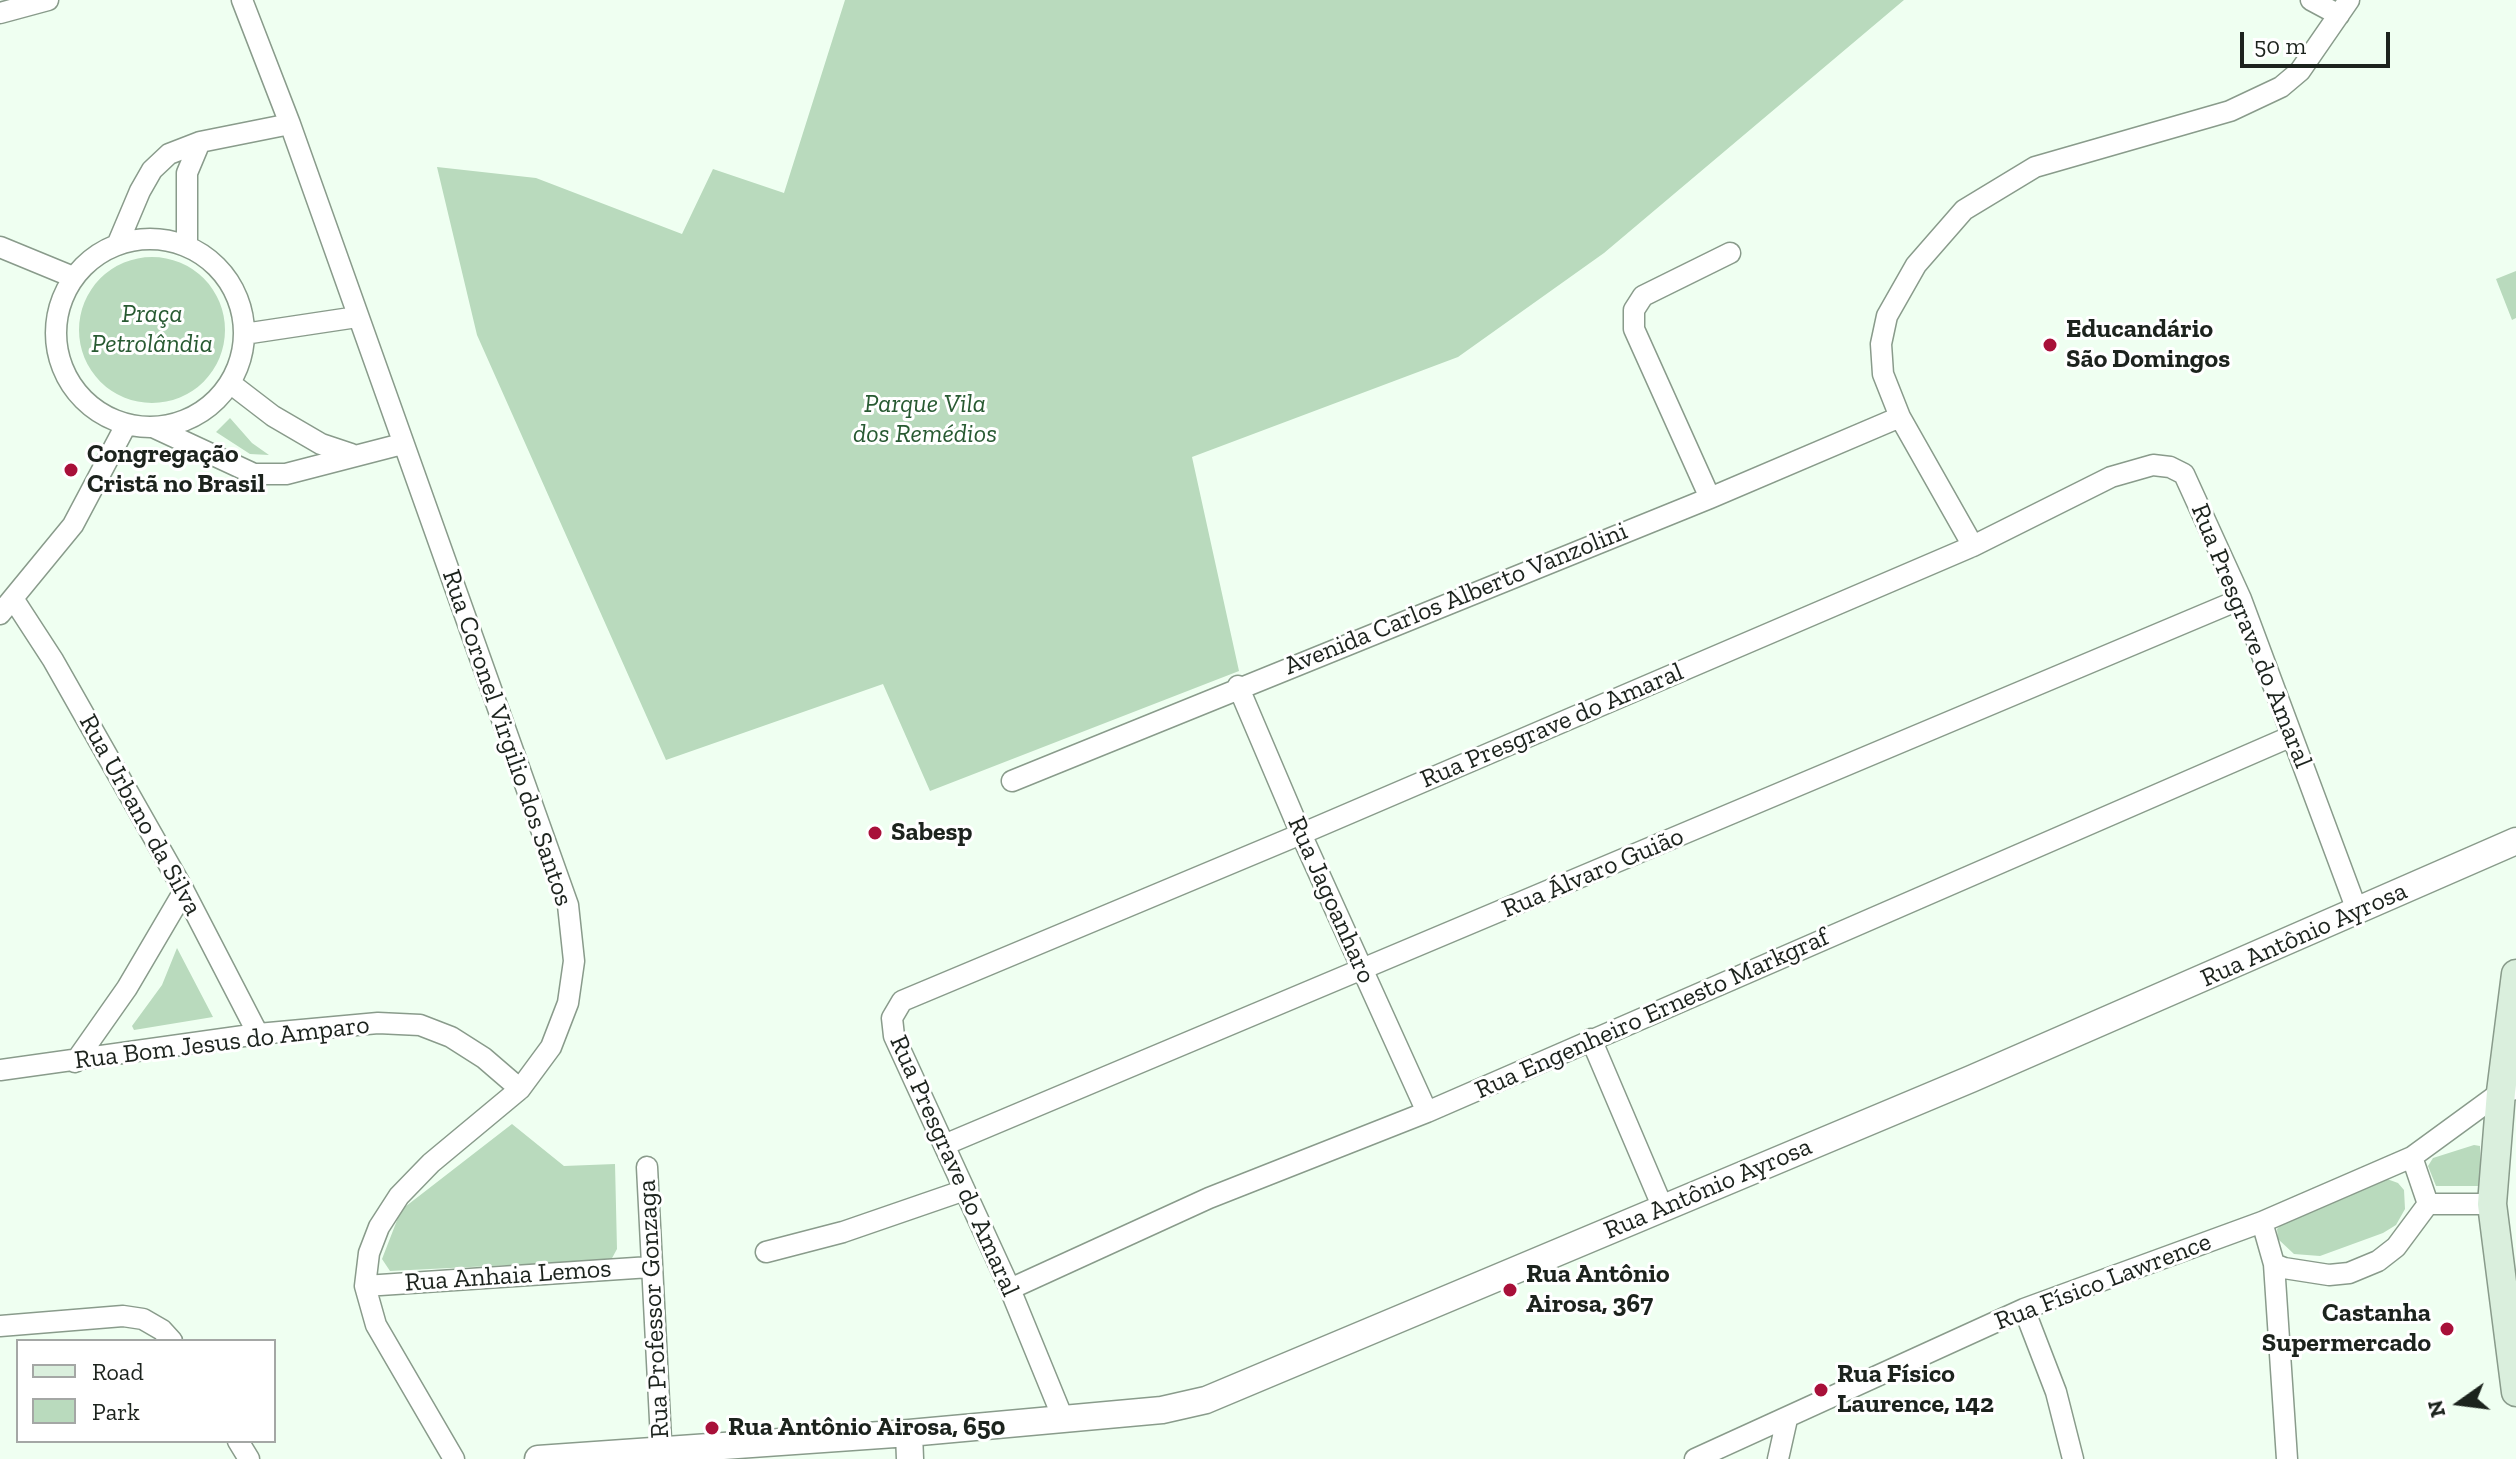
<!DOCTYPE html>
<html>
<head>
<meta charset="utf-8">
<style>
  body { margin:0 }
  #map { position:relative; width:2516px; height:1459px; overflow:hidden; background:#effff1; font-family:"Zilla Slab",serif }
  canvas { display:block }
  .legend { position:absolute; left:16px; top:1339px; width:260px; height:104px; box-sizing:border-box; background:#fff; border:2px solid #a4a7a5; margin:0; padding:10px 14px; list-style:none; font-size:24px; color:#1c231d }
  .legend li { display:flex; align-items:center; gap:16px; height:40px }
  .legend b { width:40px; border:2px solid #a4a7a5 }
  .north { position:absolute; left:2420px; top:1363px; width:80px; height:80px; -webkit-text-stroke:6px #fff; paint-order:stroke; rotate:256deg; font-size:22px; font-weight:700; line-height:32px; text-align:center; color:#1c231d }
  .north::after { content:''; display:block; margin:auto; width:28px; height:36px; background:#1c231d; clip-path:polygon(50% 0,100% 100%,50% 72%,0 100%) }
  .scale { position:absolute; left:2240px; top:32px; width:150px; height:36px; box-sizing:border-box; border:4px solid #1c231d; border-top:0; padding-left:10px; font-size:24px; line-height:28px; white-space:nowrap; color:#1c231d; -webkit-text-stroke:6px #fff; paint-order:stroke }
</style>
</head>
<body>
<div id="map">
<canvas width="2516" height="1459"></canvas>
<ul class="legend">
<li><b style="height:10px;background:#daefdd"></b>Road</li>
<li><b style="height:22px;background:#b9dabd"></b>Park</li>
</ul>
<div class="north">N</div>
<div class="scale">50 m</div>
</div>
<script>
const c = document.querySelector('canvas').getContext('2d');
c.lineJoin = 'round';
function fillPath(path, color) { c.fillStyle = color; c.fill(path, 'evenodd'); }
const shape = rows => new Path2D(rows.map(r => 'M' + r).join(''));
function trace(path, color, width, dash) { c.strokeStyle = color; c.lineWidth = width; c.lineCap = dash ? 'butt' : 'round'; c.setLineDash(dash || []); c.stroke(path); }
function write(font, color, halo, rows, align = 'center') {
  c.font = font + ' "Zilla Slab",serif'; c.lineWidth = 6; c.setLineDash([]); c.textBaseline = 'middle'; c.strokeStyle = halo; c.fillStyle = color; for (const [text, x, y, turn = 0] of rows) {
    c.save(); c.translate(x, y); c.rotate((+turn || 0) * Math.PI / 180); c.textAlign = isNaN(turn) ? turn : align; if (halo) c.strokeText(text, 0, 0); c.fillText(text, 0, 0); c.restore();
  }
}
fillPath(shape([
  [845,0,1904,0,1604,253,1458,357,1192,457,1239,671,930,791,883,684,666,760,477,335,437,167,536,178,682,234,713,169,784,193],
  '79 330a73 73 0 1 1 146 0a73 73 0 1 1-146 0Z',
  [2516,271,2516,318,2512,320,2496,279],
  [230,418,252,443,269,455,250,454,216,432],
  [177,948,213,1017,134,1030,132,1026,162,985],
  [512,1124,564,1166,615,1164,617,1249,611,1260,390,1271,382,1259,401,1210],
  [2474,1145,2480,1146,2481,1186,2436,1186,2428,1166,2433,1158],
  [2387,1179,2398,1183,2404,1190,2405,1209,2396,1225,2383,1233,2320,1256,2294,1254,2278,1239,2277,1229,2285,1221]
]), '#b9dabd');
const minor = shape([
  [242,0,290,124,568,905,574,961,568,1003,551,1047,520,1089,431,1163,399,1196,379,1227,369,1253,365,1286,376,1325,454,1459],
  [2311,0,2339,15],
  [0,13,48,0],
  '56 333a94 94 0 1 1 188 0a94 94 0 1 1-188 0Z',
  [118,243,140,191,152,170,169,154,200,142,290,124],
  [187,246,187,173,200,142],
  [0,247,73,277],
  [244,334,357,317],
  [230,383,273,416,321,444,351,454],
  [155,428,254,474,286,474,402,444],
  [1710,498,1634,329,1634,310,1643,296,1730,253],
  [1973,546,1900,417,1883,374,1881,344,1887,316,1916,265,1964,210,2035,167,2230,111,2281,87,2300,71,2349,0],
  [14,600,53,660,184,891,258,1034],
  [0,614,73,525,126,425],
  [1238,686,1301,834,1427,1112],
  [1012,781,1710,498,1900,417],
  [1591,1039,1663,1208],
  [75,1062,127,988,184,891],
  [0,1070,258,1034,378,1023,420,1025,451,1037,484,1058,520,1089],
  [944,1145,2241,599],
  [647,1167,662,1459],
  [2428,1204,2492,1204],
  [2262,1222,2274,1264,2284,1268,2329,1275,2349,1273,2378,1261,2396,1247,2428,1204,2412,1157],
  [766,1252,843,1232,962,1191],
  [2274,1264,2287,1459],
  [365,1286,650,1267],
  [1010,1289,1209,1198,1427,1112,2292,736],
  [2024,1309,2056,1392,2073,1459],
  [0,1326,123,1316,143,1319,162,1330,172,1341],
  [1062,1416,1010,1289,894,1036,892,1018,902,1001,1301,834,1973,546,2111,477,2153,465,2170,467,2184,474,2241,599,2358,913],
  [238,1441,249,1459],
  [1695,1459,2024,1309,2262,1222,2412,1157,2501,1092,2516,1089],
  [1778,1459,1787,1419]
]);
const tertiary = shape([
  [909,1433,910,1459],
  [538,1459,909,1433,1162,1410,1206,1400,1971,1079,2516,841]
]);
const secondary = shape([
  [2516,974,2501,1092,2492,1204,2516,1392]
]);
trace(minor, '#899b8b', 23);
trace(tertiary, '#899b8b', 29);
trace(secondary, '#899b8b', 31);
trace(minor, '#fff', 20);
trace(tertiary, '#fff', 26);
trace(secondary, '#daefdd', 28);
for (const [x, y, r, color] of [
  [2050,345,8,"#a81039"],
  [71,470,8,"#a81039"],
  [875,833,8,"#a81039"],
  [1510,1290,8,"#a81039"],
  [2447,1329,8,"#a81039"],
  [1821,1390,8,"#a81039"],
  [712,1428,8,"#a81039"]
]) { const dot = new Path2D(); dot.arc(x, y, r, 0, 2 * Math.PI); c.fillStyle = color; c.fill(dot); trace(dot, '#fff', 3); }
write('italic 26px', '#285a32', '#fff', [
  ["Praça",152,315],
  ["Petrolândia",152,345],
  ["Parque Vila",925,405],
  ["dos Remédios",925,435]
]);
write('bold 26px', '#1c231d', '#fff', [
  ["Educandário",2066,330],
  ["São Domingos",2066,360],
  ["Congregação",87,455],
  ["Cristã no Brasil",87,485],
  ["Sabesp",891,833],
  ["Rua Antônio",1526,1275],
  ["Airosa, 367",1526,1305],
  ["Castanha",2431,1314,"right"],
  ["Supermercado",2431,1344,"right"],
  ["Rua Físico",1837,1375],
  ["Laurence, 142",1837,1405],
  ["Rua Antônio Airosa, 650",728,1428]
], 'left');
write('26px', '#1c231d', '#fff', [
  ["Avenida Carlos Alberto Vanzolini",1456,599,-22],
  ["Rua Presgrave do Amaral",2251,636,68],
  ["Rua Presgrave do Amaral",1552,726,-23],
  ["Rua Coronel Virgilio dos Santos",507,738,71],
  ["Rua Urbano da Silva",140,815,61],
  ["Rua Álvaro Guião",1593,873,-23],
  ["Rua Jagoanharo",1331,900,66],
  ["Rua Antônio Ayrosa",2304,935,-24],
  ["Rua Engenheiro Ernesto Markgraf",1652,1014,-24],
  ["Rua Bom Jesus do Amparo",222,1043,-7],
  ["Rua Presgrave do Amaral",954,1166,66],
  ["Rua Antônio Ayrosa",1708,1189,-23],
  ["Rua Anhaia Lemos",508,1276,-4],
  ["Rua Físico Lawrence",2103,1282,-21],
  ["Rua Professor Gonzaga",654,1309,-93]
]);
</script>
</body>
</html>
